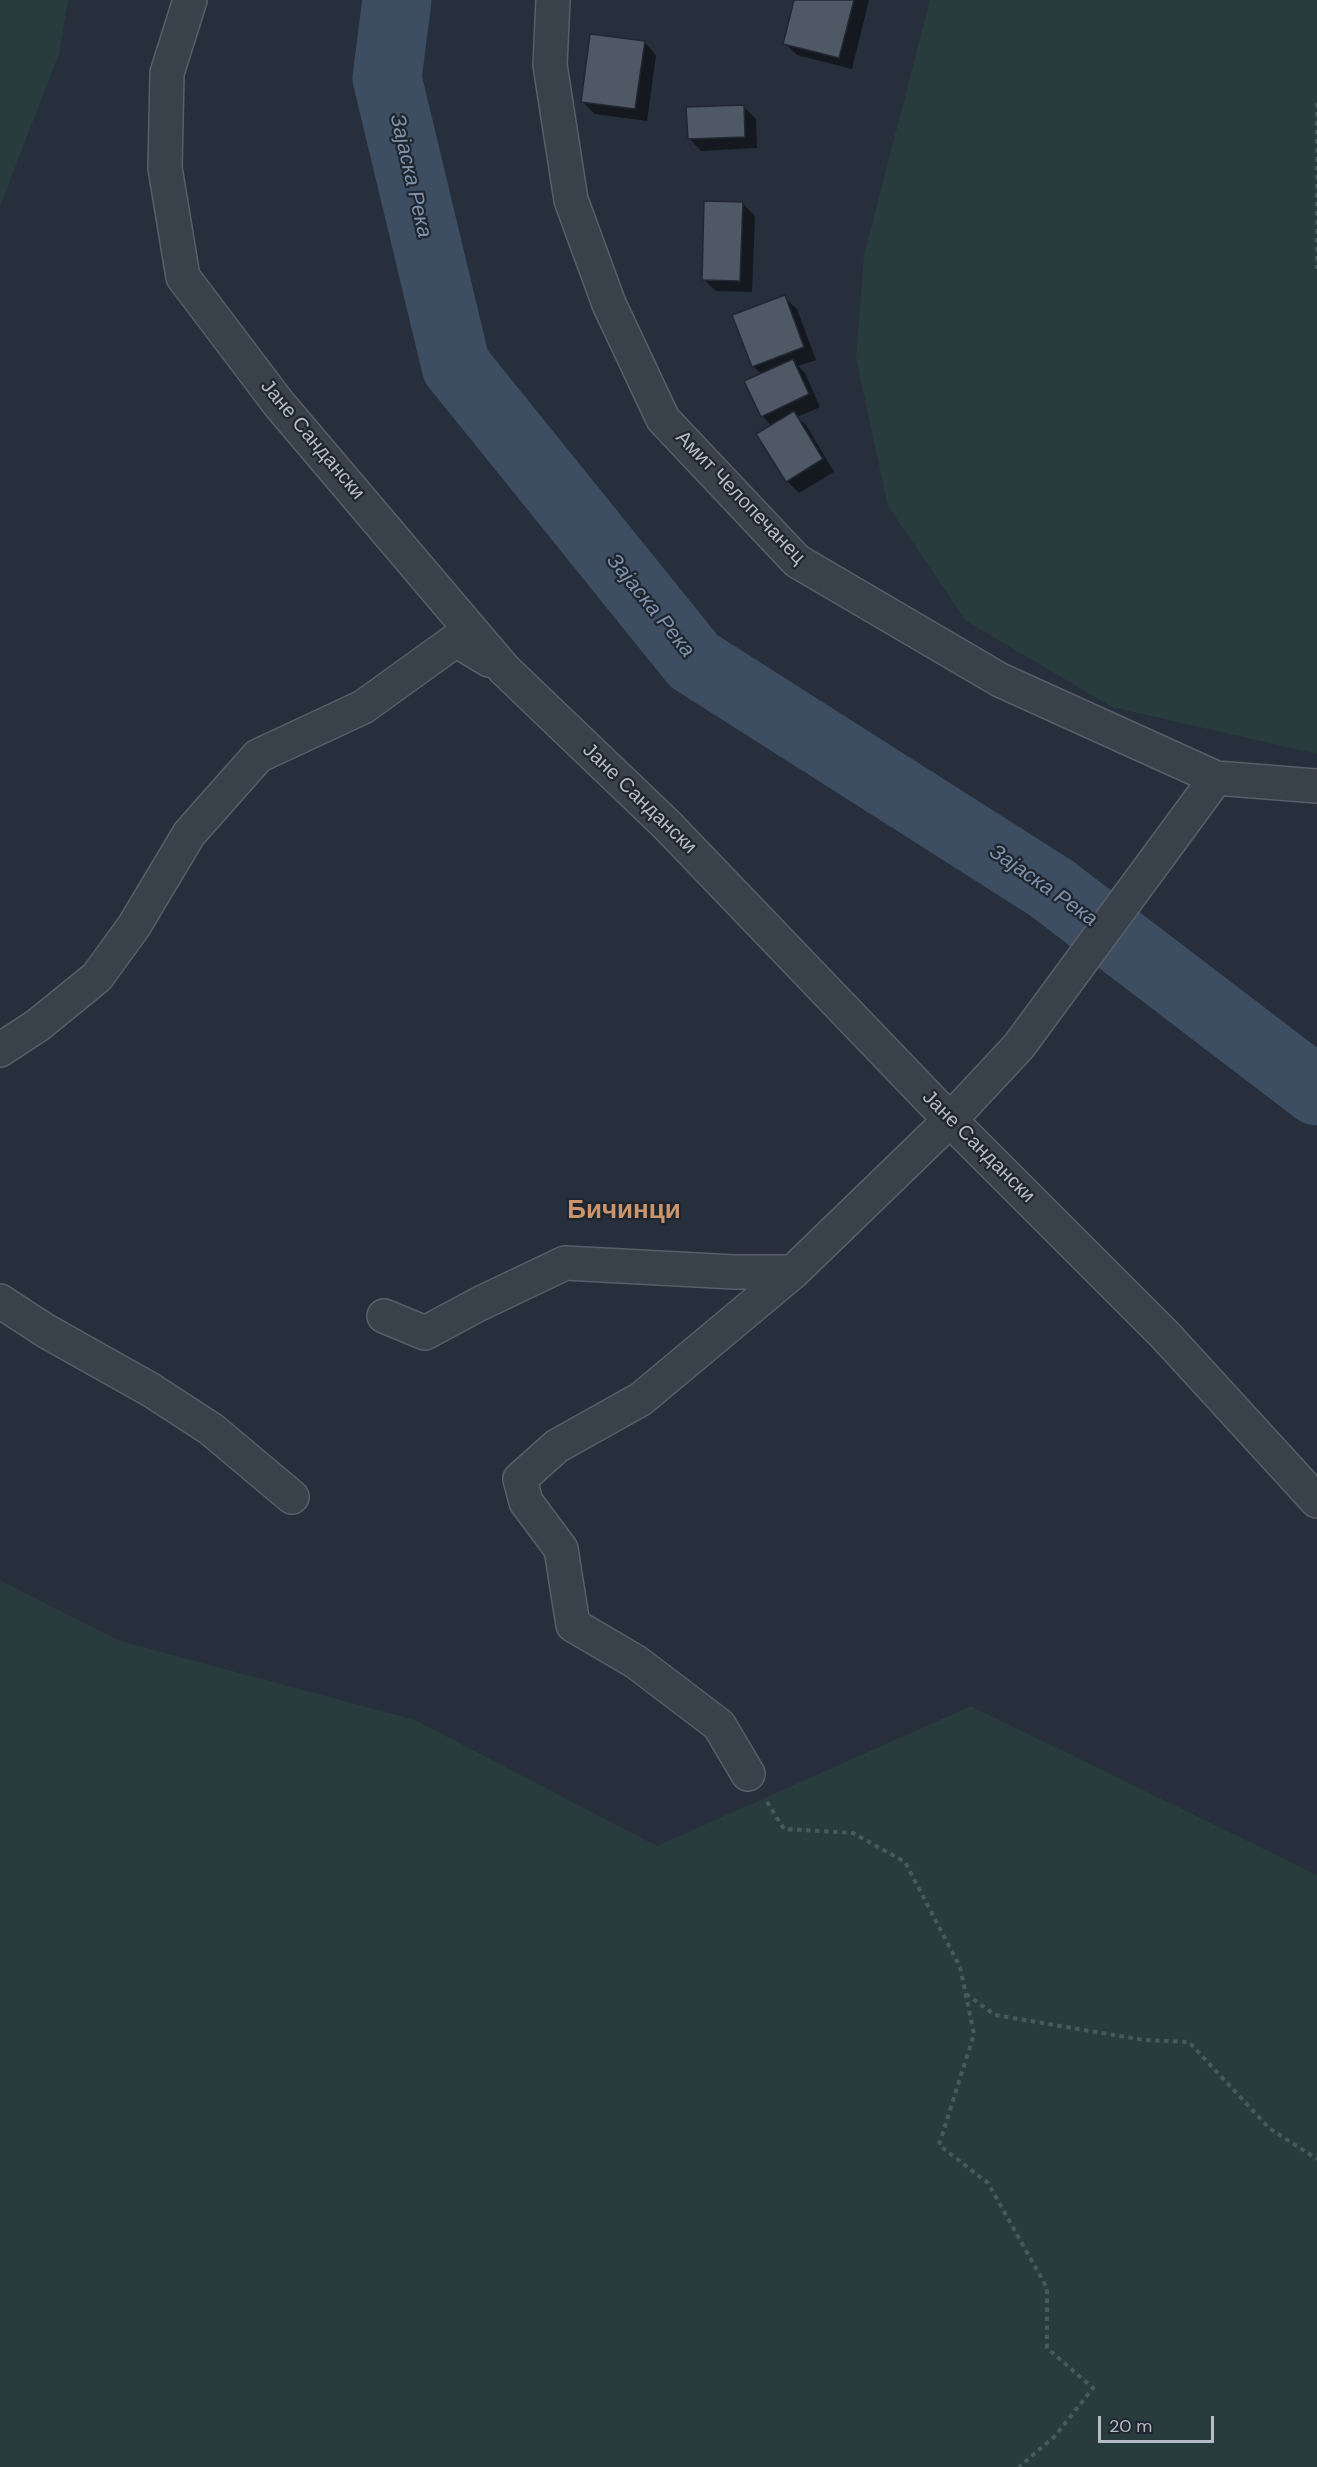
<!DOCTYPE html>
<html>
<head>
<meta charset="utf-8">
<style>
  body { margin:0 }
  #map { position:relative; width:1317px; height:2467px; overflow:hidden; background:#262f3b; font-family:"DM Sans",sans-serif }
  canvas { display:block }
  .scale { position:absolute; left:1098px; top:2416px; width:116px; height:27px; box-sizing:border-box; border:3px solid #b5bcc6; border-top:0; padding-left:8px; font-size:18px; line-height:21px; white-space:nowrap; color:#b5bcc6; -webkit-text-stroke:4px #1f2630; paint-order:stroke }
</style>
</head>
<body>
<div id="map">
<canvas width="1317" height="2467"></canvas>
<div class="scale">20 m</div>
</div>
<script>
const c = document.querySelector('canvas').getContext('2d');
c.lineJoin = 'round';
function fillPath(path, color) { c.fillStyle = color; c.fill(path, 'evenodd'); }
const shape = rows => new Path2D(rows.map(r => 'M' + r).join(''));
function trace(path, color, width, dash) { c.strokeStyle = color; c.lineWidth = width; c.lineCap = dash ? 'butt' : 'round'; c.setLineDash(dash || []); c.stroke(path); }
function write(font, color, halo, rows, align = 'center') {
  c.font = font + ' "DM Sans",sans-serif'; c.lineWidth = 4.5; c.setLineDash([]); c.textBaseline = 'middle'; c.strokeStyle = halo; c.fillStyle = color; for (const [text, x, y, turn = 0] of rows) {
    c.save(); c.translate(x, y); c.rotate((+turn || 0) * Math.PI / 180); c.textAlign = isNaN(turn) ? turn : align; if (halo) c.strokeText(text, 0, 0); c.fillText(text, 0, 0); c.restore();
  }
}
fillPath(shape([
  [0,0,68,0,59,54,0,206],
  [930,0,1317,0,1317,754,1112,707,966,621,888,506,856,358,864,255],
  [0,1580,120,1641,415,1720,657,1846,971,1706,1317,1875,1317,2467,0,2467]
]), '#293c3d');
fillPath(shape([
  [795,0,869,0,852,69,797,55,785,43],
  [644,42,656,55,647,121,595,114,582,101],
  [744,107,756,119,757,148,701,151,689,138],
  [743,204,755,216,752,292,716,291,703,279],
  [784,297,797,309,816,360,798,366,805,373,820,407,797,417,806,425,834,472,799,493,787,481,772,426,762,416,762,375,753,366]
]), '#0007');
trace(shape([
  [397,0,387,78,456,366,694,661,1051,888,1317,1091]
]), '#3d4d62', 69);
const building = shape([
  [794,0,854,0,839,58,783,44,794,0],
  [590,34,645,41,635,109,581,102,590,34],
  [744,105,745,137,688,139,686,107,744,105],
  [704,201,743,202,740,281,702,280,704,201],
  [785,295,804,347,752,367,732,315,785,295],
  [793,359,809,394,761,417,744,381,793,359],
  [794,411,823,459,786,482,756,434,794,411]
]);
fillPath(building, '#4f5865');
trace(building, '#212832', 1.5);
const minor = shape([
  [190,0,167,73,165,168,183,277,279,404,504,669,667,825,950,1120,1165,1335,1317,1501],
  [553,0,550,65,571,200,609,304,663,419,797,561,1000,680,1216,778,1317,786],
  [0,1050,38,1025,97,977,134,926,189,834,258,756,363,707,456,640,489,660],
  [0,1301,46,1331,151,1390,211,1429,292,1497],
  [384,1316,425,1333,479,1304,565,1263,734,1272,793,1272],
  [748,1774,719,1725,636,1662,573,1625,561,1549,526,1502,520,1479,557,1446,641,1399,793,1272,950,1120,1019,1046,1216,778]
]);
trace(minor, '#585f69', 36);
trace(shape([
  [1317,103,1317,269],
  [767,1802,784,1829,853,1833,905,1862,960,1967,974,2034,939,2145,988,2183,1047,2288,1047,2348,1093,2388,1055,2436,1019,2467],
  [966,1994,995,2015,1144,2040,1189,2042,1269,2128,1317,2159]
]), '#48595b', 4, [4.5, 4.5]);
trace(minor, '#39414b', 33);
write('20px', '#b5bcc6', '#1f2630', [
  ["Јане Сандански",312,440,50],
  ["Амит Челопечанец",740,498,46],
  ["Јане Сандански",639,799,44],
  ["Јане Сандански",978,1147,45]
]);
write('italic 21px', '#8093ab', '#1f2630', [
  ["Зајаска Река",410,176,77],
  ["Зајаска Река",650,606,51],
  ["Зајаска Река",1043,886,35]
]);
write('bold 26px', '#ca946d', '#1f2630', [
  ["Бичинци",624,1211]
]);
</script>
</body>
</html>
